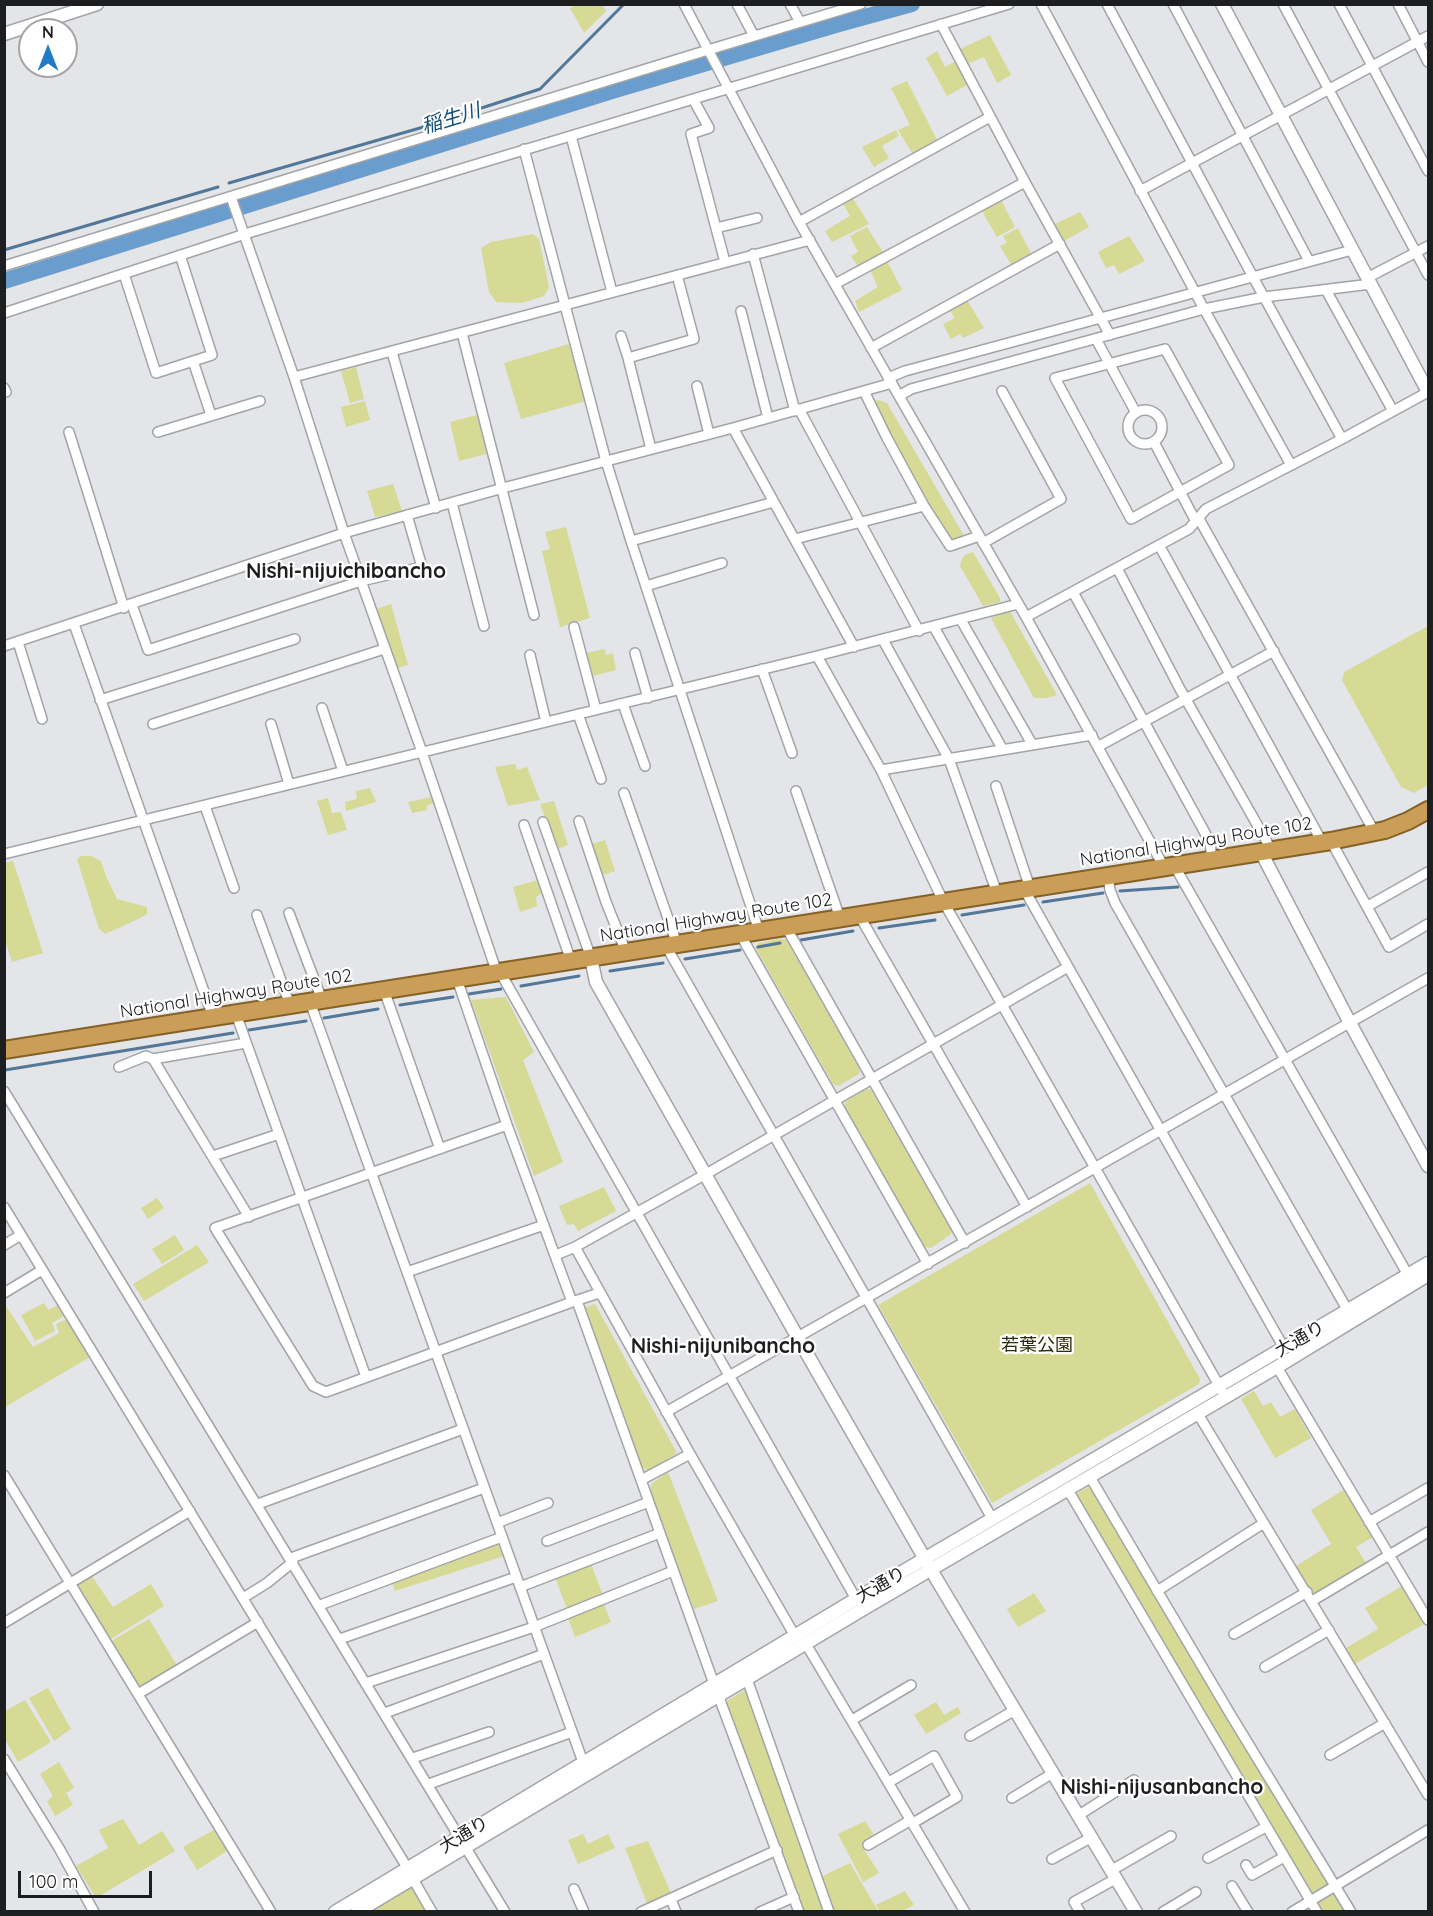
<!DOCTYPE html>
<html>
<head>
<meta charset="utf-8">
<style>
  body { margin:0 }
  #map { position:relative; width:1433px; height:1916px; overflow:hidden; background:#e3e5e8; font-family:Quicksand,sans-serif }
  canvas { display:block }
  .frame { position:absolute; inset:0; border:6px solid #1d1e1f; pointer-events:none }
  .north { position:absolute; left:18px; top:18px; width:60px; height:60px; box-sizing:border-box; background:#fff; border:2px solid #a5a5a5; border-radius:50%; rotate:0deg; font-size:16px; font-weight:700; line-height:24px; text-align:center; color:#1d1e1f }
  .north::after { content:''; display:block; margin:auto; width:21px; height:27px; background:#217ac8; clip-path:polygon(50% 0,100% 100%,50% 72%,0 100%) }
  .scale { position:absolute; left:18px; top:1871px; width:134px; height:27px; box-sizing:border-box; border:3px solid #1d1e1f; border-top:0; padding-left:8px; font-size:18px; line-height:21px; white-space:nowrap; color:#1d1e1f; -webkit-text-stroke:4px #fff; paint-order:stroke }
</style>
</head>
<body>
<div id="map">
<canvas width="1433" height="1916"></canvas>
<div class="frame"></div>
<div class="north">N</div>
<div class="scale">100 m</div>
</div>
<script>
const c = document.querySelector('canvas').getContext('2d');
c.lineJoin = 'round';
function fillPath(path, color) { c.fillStyle = color; c.fill(path, 'evenodd'); }
const shape = rows => new Path2D(rows.map(r => 'M' + r).join(''));
function trace(path, color, width, dash) { c.strokeStyle = color; c.lineWidth = width; c.lineCap = dash ? 'butt' : 'round'; c.setLineDash(dash || []); c.stroke(path); }
function write(font, color, halo, rows, align = 'center') {
  c.font = font + ' Quicksand,"Noto Sans JP",sans-serif'; c.lineWidth = 4.5; c.setLineDash([]); c.textBaseline = 'middle'; c.strokeStyle = halo; c.fillStyle = color; for (const [text, x, y, turn = 0] of rows) {
    c.save(); c.translate(x, y); c.rotate((+turn || 0) * Math.PI / 180); c.textAlign = isNaN(turn) ? turn : align; if (halo) c.strokeText(text, 0, 0); c.fillText(text, 0, 0); c.restore();
  }
}
fillPath(shape([
  [577,4,603,5,606,11,584,33,570,8],
  [990,35,1011,75,997,83,984,57,967,64,958,50],
  [937,51,945,67,956,61,969,84,947,96,926,58],
  [907,81,938,142,914,156,898,130,910,125,891,88],
  [896,130,899,136,882,146,889,158,874,167,862,147],
  [852,197,869,224,832,242,825,231,850,216,842,202],
  [1001,200,1015,227,997,237,982,211],
  [1080,212,1089,227,1064,241,1055,224],
  [867,227,884,254,859,268,851,256,858,252,850,236],
  [1018,228,1032,256,1012,266,1000,246,1007,243,1003,236],
  [533,234,539,239,549,287,544,296,522,303,496,302,489,292,481,248,491,242],
  [1129,236,1145,261,1119,274,1114,265,1106,268,1098,252],
  [887,261,902,290,859,312,855,301,878,287,870,270],
  [967,300,984,328,963,338,960,334,951,339,943,324,955,318,949,309],
  [569,344,586,401,521,419,504,363],
  [356,367,364,399,350,403,341,371],
  [879,400,887,403,964,536,963,538,959,540,950,540,917,491,873,402],
  [365,401,370,420,346,427,341,407],
  [477,415,487,454,459,461,450,422],
  [393,484,402,511,375,517,367,491],
  [566,527,590,618,560,627,542,551,550,549,545,532],
  [973,552,1000,598,1000,602,983,606,960,566,961,561,965,555],
  [391,604,408,665,397,668,376,609],
  [1007,612,1011,613,1057,695,1046,698,1034,698,991,618],
  [1428,626,1428,785,1414,793,1401,787,1342,680,1344,672],
  [605,649,606,655,613,653,616,670,593,676,586,653],
  [515,764,517,770,527,767,540,800,508,806,495,767],
  [370,788,376,802,346,811,345,802,357,799,356,791],
  [432,797,434,803,427,805,427,810,412,813,408,802],
  [328,798,332,813,341,812,347,830,328,835,317,801],
  [554,801,568,845,557,849,540,804],
  [605,840,615,871,601,876,591,844],
  [81,856,91,856,101,861,106,876,117,899,147,907,147,914,138,919,105,934,99,929,77,859],
  [13,861,43,953,12,962,5,940,4,863],
  [538,880,542,893,536,897,537,906,520,912,513,887],
  [778,939,786,939,860,1070,859,1074,838,1086,833,1084,755,947,759,943],
  [506,997,534,1052,523,1060,563,1162,534,1176,471,1000],
  [867,1089,871,1090,952,1230,951,1234,931,1248,924,1247,845,1107,845,1102],
  [1090,1183,1200,1379,1199,1384,992,1503,878,1305],
  [604,1187,616,1211,578,1231,574,1224,567,1225,559,1206],
  [157,1198,164,1208,148,1219,141,1208],
  [175,1235,184,1250,162,1264,152,1249],
  [197,1245,209,1262,144,1301,133,1284],
  [4,1303,33,1347,59,1333,56,1324,67,1319,90,1357,5,1407],
  [44,1303,48,1310,58,1305,64,1316,52,1323,55,1331,35,1341,21,1315],
  [595,1304,677,1453,649,1471,642,1467,584,1308],
  [1254,1391,1263,1406,1271,1402,1280,1417,1295,1409,1311,1438,1275,1458,1241,1399],
  [668,1472,718,1601,694,1609,651,1494,651,1484],
  [1090,1486,1328,1884,1311,1895,1075,1495],
  [1345,1489,1373,1537,1356,1547,1367,1565,1314,1597,1296,1566,1331,1544,1311,1510],
  [497,1543,504,1556,395,1591,392,1582],
  [591,1564,603,1595,567,1609,555,1577],
  [91,1575,113,1607,151,1584,164,1606,109,1640,75,1585],
  [1402,1586,1424,1624,1355,1664,1346,1648,1378,1629,1365,1608],
  [1034,1593,1046,1611,1018,1627,1007,1609],
  [604,1604,611,1622,575,1637,568,1618],
  [149,1619,178,1667,140,1690,111,1641],
  [48,1688,71,1729,54,1741,29,1698],
  [745,1690,825,1911,804,1911,725,1702],
  [25,1700,51,1742,18,1762,5,1739,5,1711],
  [936,1702,944,1715,958,1707,961,1713,926,1734,914,1715],
  [59,1762,74,1788,66,1793,73,1805,55,1816,47,1801,53,1796,40,1774],
  [123,1819,139,1845,162,1831,175,1851,96,1898,76,1866,108,1848,99,1830],
  [865,1821,875,1837,861,1845,879,1873,863,1882,838,1834],
  [214,1830,227,1851,197,1870,183,1847],
  [583,1834,588,1844,608,1834,615,1848,578,1864,568,1840],
  [648,1841,671,1893,647,1903,625,1848],
  [850,1863,878,1911,834,1911,821,1877],
  [412,1887,427,1911,371,1912],
  [905,1891,914,1905,902,1911,880,1911,876,1905],
  [1335,1891,1346,1911,1321,1911,1315,1903]
]), '#d6da95');
trace(shape([
  [229,183,420,128,540,89,624,4],
  [4,250,218,187],
  [1120,891,1178,887],
  [1043,902,1103,893],
  [962,915,1024,905],
  [879,928,935,920],
  [801,940,853,931],
  [758,947,780,943],
  [685,959,740,950],
  [610,971,663,963],
  [521,986,579,976],
  [469,994,501,989],
  [400,1005,453,997],
  [324,1018,378,1009],
  [249,1030,306,1021],
  [5,1070,233,1033]
]), '#527799', 3);
trace(shape([
  [4,281,615,90,839,24,912,4]
]), '#699dcd', 16);
const minor = shape([
  [684,4,799,222,1026,617,1164,867],
  [737,4,754,36],
  [790,4,800,22],
  [1041,4,1204,309,1291,465],
  [1107,4,1253,277,1342,439],
  [1173,4,1309,261],
  [1283,4,1428,275],
  [1339,4,1428,171],
  [1398,4,1428,62],
  [941,24,1025,182,1110,335],
  [693,99,709,128,691,134,725,262],
  [571,136,612,292],
  [524,149,606,461,631,541,759,931],
  [1140,191,1428,36],
  [231,197,294,377,344,533,422,752,497,973],
  [799,222,990,117],
  [716,228,757,218],
  [753,254,795,411],
  [4,266,708,50,861,4],
  [124,274,156,373,212,355,180,255],
  [1367,278,1428,246],
  [835,284,1025,182],
  [1326,290,1393,411],
  [741,311,768,418],
  [4,313,245,234,1009,4],
  [462,333,534,615],
  [621,336,628,358],
  [1096,339,1136,413],
  [871,348,1060,244],
  [1165,349,1229,465,1131,519,1055,378,1165,349],
  [392,352,436,508],
  [193,361,211,415],
  [294,377,810,240],
  [888,378,905,371,1352,250],
  [697,386,709,434],
  [4,388,6,392],
  [864,391,887,438,924,506,950,546,979,536],
  [899,396,911,389,1204,309,1264,297,1371,284],
  [799,409,919,631],
  '1128 427a17 17 0 1 1 34 0a17 17 0 1 1-34 0Z',
  [733,428,854,647],
  [69,432,124,608],
  [158,432,260,401],
  [1154,442,1195,520],
  [651,449,628,358,694,339,677,275],
  [452,503,484,626],
  [1198,517,1375,833],
  [795,539,924,506],
  [631,541,774,502],
  [983,543,1061,499,1002,391],
  [1159,545,1322,842],
  [1117,568,1180,689,1267,842,1270,851],
  [646,586,722,563],
  [1073,592,1210,842,1212,860],
  [132,605,148,650,361,581,422,567,407,515],
  [1026,617,1189,529,1206,509,1342,439,1428,392],
  [961,620,1032,744],
  [74,624,213,1017],
  [574,627,596,710],
  [934,627,1003,750],
  [883,640,949,759,997,893],
  [18,642,42,719],
  [4,646,344,533,503,488,733,428,892,383],
  [635,653,648,698],
  [530,655,546,722],
  [817,656,881,770,943,901,1225,1396],
  [762,669,792,753],
  [100,700,295,639],
  [623,704,645,766],
  [322,708,343,771],
  [578,714,601,779],
  [153,724,384,649],
  [271,724,289,784],
  [1099,746,1274,651],
  [881,770,1092,735],
  [996,786,1030,888],
  [796,791,840,918],
  [624,793,677,944],
  [205,806,234,888],
  [579,821,606,902,626,952],
  [543,822,591,958],
  [524,825,571,961],
  [1331,841,1389,947,1428,924],
  [4,854,817,656,1018,604],
  [1174,865,1408,1275],
  [1108,876,1110,890,1115,903,1348,1311],
  [1024,889,1284,1348],
  [1368,906,1428,872],
  [289,913,322,1000],
  [257,915,290,1005],
  [859,915,1027,1207],
  [786,927,965,1243],
  [740,934,928,1264],
  [666,946,993,1520],
  [500,972,856,1599],
  [457,979,507,1125,572,1302,326,1392,313,1386,215,1228,507,1125],
  [384,990,440,1149],
  [310,1002,583,1762],
  [236,1014,366,1377],
  [153,1059,249,1217],
  [119,1067,146,1056,153,1059,246,1043],
  [4,1091,505,1912],
  [213,1156,279,1134],
  [4,1207,408,1869],
  [4,1245,21,1235],
  [575,1247,690,1454,795,1636],
  [556,1255,575,1247,706,1174,1068,967],
  [407,1272,544,1225],
  [4,1293,42,1270],
  [577,1301,714,1684,799,1912],
  [572,1302,599,1293],
  [1277,1367,1428,1620],
  [666,1412,1428,978],
  [1198,1414,1428,1795],
  [4,1475,271,1912],
  [1090,1477,1232,1717,1351,1912],
  [641,1480,690,1454],
  [1068,1490,1317,1912],
  [258,1504,463,1429],
  [1369,1522,1428,1488],
  [497,1523,548,1503],
  [547,1541,649,1502],
  [291,1558,484,1488],
  [520,1587,660,1533],
  [1157,1591,1264,1523],
  [243,1598,267,1583,293,1562],
  [1312,1601,1428,1532],
  [320,1605,502,1537],
  [4,1623,190,1511],
  [1234,1634,1307,1592],
  [340,1639,516,1577],
  [806,1644,965,1912],
  [1265,1667,1329,1630],
  [747,1679,829,1912],
  [366,1683,534,1627,673,1571],
  [138,1694,258,1622],
  [385,1713,544,1654],
  [852,1720,911,1685],
  [970,1736,1015,1710],
  [1330,1755,1385,1723],
  [413,1758,489,1732],
  [4,1759,59,1848,94,1912],
  [889,1782,934,1756,957,1797,913,1823],
  [429,1784,572,1732],
  [1012,1798,1053,1773],
  [1079,1815,1134,1780],
  [868,1845,911,1820],
  [1208,1858,1266,1827],
  [1052,1859,1092,1837],
  [1246,1865,1252,1875,1284,1857],
  [1112,1870,1171,1836],
  [413,1879,432,1912],
  [1232,1886,1248,1912],
  [574,1889,584,1912],
  [671,1899,676,1912],
  [641,1912,777,1850],
  [760,1912,794,1897],
  [1080,1912,1074,1902,1117,1878],
  [1163,1912,1196,1892],
  [1292,1912,1428,1830]
]);
const tertiary = shape([
  [1222,4,1428,392],
  [4,34,97,4],
  [1261,852,1350,1023,1428,1166],
  [591,958,596,982,802,1345,937,1580,1136,1912],
  [335,1912,856,1599,1428,1263],
  [357,1912,865,1608,1277,1367,1428,1275]
]);
const trunk = shape([
  [4,1050,1331,841,1385,830,1408,821,1428,810]
]);
trace(minor, '#a2a4a7', 12);
trace(tertiary, '#a2a4a7', 15);
trace(trunk, '#846227', 20);
trace(minor, '#fff', 9);
trace(tertiary, '#fff', 12);
trace(trunk, '#ca9e56', 16);
write('18px', '#1d1e1f', '#fff', [
  ["National Highway Route 102",1196,842,-9],
  ["National Highway Route 102",716,918,-9],
  ["National Highway Route 102",236,994,-9],
  ["大通り",1300,1339,-30],
  ["大通り",881,1585,-30],
  ["大通り",464,1835,-31]
]);
write('18px', '#2a2b0c', '#fff', [
  ["若葉公園",1037,1346]
]);
write('italic 20px', '#114c7a', '#fff', [
  ["稲生川",451,119,-17]
]);
write('bold 21px', '#1d1e1f', '#fff', [
  ["Nishi-nijuichibancho",346,572],
  ["Nishi-nijunibancho",723,1347],
  ["Nishi-nijusanbancho",1162,1788]
]);
</script>
</body>
</html>
